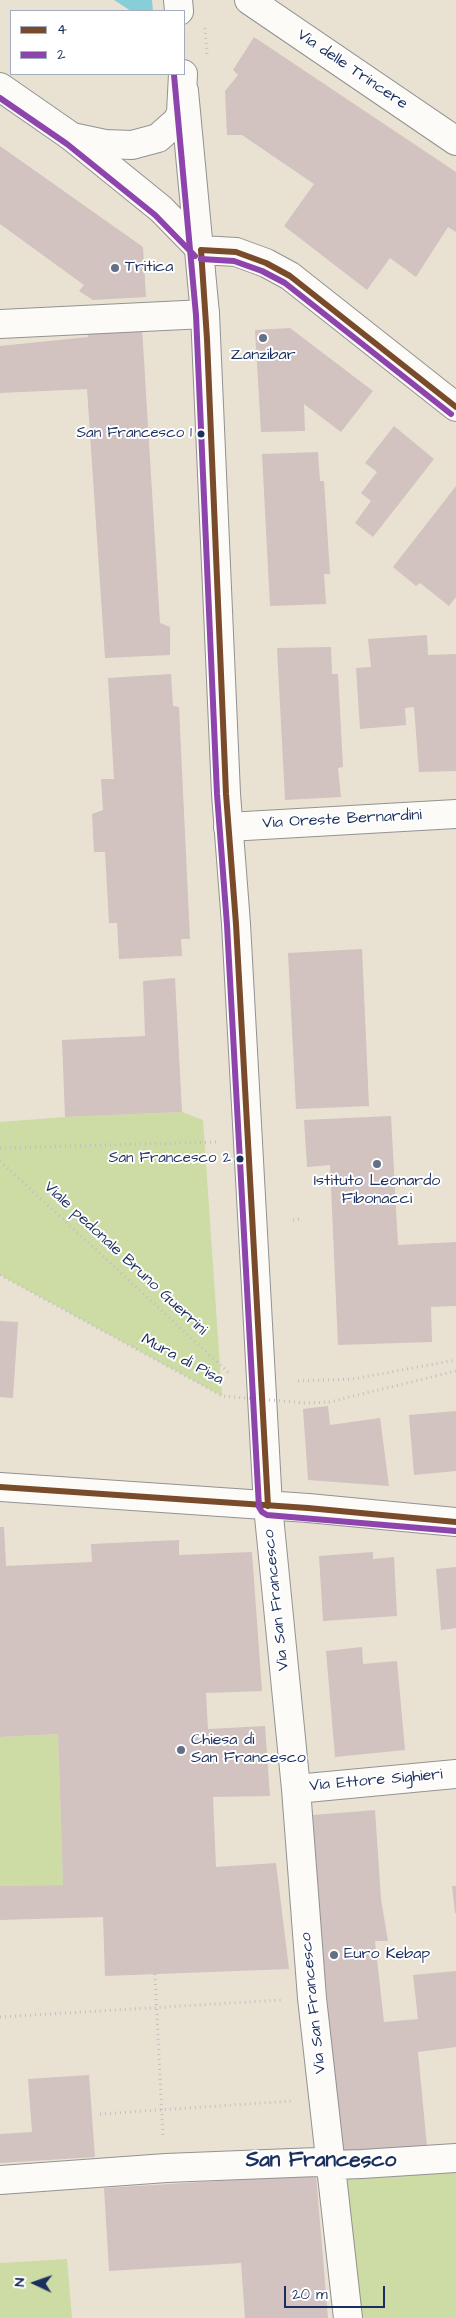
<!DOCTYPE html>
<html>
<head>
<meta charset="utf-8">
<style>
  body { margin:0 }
  #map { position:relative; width:456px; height:2318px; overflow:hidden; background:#e9e2d3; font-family:"Architects Daughter",sans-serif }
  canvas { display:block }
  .legend { position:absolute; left:10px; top:10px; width:175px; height:65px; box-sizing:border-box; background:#fff; border:1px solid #a4acbf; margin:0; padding:6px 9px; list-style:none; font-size:15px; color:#1b2f5e }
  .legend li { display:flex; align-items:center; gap:10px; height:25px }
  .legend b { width:25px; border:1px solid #a4acbf }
  .north { position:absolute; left:10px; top:2258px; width:50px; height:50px; -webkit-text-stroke:4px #fff; paint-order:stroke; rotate:273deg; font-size:14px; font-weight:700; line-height:20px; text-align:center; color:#1b2f5e }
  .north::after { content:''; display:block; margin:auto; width:18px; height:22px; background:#1b2f5e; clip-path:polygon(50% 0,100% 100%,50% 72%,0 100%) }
  .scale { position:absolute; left:284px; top:2286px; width:101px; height:22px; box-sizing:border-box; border:2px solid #1b2f5e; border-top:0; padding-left:6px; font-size:15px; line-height:18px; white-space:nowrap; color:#1b2f5e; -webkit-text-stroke:4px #fff; paint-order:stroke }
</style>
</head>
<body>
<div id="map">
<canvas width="456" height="2318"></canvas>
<ul class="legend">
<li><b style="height:6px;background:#7a4b2a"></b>4</li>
<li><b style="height:6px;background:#8e44ad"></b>2</li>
</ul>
<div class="north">N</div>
<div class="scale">20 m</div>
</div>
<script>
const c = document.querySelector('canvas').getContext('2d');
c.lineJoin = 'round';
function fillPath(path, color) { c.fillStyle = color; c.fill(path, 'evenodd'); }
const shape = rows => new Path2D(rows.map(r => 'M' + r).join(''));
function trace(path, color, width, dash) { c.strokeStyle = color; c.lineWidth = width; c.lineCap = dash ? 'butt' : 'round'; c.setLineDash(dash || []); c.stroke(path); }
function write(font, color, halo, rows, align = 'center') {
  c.font = font + ' "Architects Daughter",sans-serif'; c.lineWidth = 4; c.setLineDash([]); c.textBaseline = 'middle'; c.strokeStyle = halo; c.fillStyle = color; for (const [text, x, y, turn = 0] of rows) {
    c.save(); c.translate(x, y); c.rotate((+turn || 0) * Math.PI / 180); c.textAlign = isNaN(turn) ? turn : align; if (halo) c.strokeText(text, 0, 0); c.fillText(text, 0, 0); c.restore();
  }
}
fillPath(shape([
  [182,1112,203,1120,222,1396,0,1275,0,1122,65,1117],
  [58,1734,63,1885,0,1886,0,1737],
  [456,2158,456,2318,348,2318,334,2184,362,2164],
  [67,2259,72,2318,0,2318,0,2263]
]), '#cddba4');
fillPath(shape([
  [114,0,152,0,153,11,131,11]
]), '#88ced9');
fillPath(shape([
  [254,37,456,172,456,232,448,227,416,277,390,258,367,290,284,226,314,184,242,135,227,135,225,91,238,75,233,70],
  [0,146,143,247,146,297,93,300,79,291,84,285,0,224],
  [142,327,160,623,170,627,170,655,105,658,87,389,0,393,0,346,88,337,87,330],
  [290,328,373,391,341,432,304,404,305,431,261,432,255,330],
  [394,426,434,459,373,537,355,523,371,501,361,493,377,472,365,463],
  [318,452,320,481,324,481,330,574,324,574,326,604,270,606,262,454],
  [456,486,456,597,449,606,420,583,416,586,393,567],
  [427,635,428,655,456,654,456,771,419,772,414,707,405,708,406,725,360,729,356,668,371,667,368,639],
  [331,647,332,674,338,674,343,767,338,768,341,797,285,800,277,648],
  [171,674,173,706,179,707,190,939,181,939,182,956,119,959,117,923,109,923,105,852,94,852,92,814,103,810,101,779,114,779,108,678],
  [362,949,369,1106,296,1109,288,953],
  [175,978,182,1112,65,1117,62,1040,145,1036,143,981],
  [391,1116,398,1245,456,1242,456,1306,431,1307,432,1342,338,1345,330,1165,307,1167,304,1120],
  [0,1321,18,1322,13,1398,0,1397],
  [328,1406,330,1425,380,1418,389,1486,308,1480,303,1409],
  [456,1411,456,1471,414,1475,409,1415],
  [0,1527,4,1527,6,1566,92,1562,91,1544,179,1540,179,1555,252,1552,262,1691,206,1693,208,1729,265,1726,270,1796,213,1797,216,1867,276,1863,289,1969,105,1976,103,1917,0,1920,0,1886,63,1885,58,1734,0,1737],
  [373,1552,373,1559,394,1557,397,1616,323,1621,319,1556],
  [456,1567,456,1628,441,1630,436,1569],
  [362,1647,363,1664,397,1661,405,1750,335,1757,326,1651],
  [375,1810,381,1899,388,1941,375,1941,384,2022,418,2019,413,1975,456,1971,456,2047,418,2052,427,2147,342,2156,318,1902,313,1815],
  [452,1886,456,1886,456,1913,455,1913],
  [89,2075,95,2157,0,2163,0,2134,32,2132,28,2079],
  [316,2175,328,2318,245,2318,241,2263,109,2271,104,2188]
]), '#d2c2c0');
const minor = shape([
  [249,0,456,141],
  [0,324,205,314],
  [228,827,456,814],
  [268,1506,296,1789,312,1998,348,2318],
  [296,1789,456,1774],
  [0,2180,166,2168,317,2162,332,2165,362,2164,456,2158]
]);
const tertiary = shape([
  [184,91,205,314,226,794,236,924,268,1506],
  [72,137,161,209,201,250],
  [201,250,236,252,266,263,290,276,456,407],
  [0,1487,308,1508,456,1522]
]);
const secondary = shape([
  [178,0,179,11],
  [0,87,72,137,105,144,132,145,158,138,177,121,181,113,183,74]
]);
trace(minor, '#939292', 30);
trace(tertiary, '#939292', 30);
trace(secondary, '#939292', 30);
trace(shape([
  [205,28,207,54],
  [0,1148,217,1142],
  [0,1161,229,1373],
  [293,1220,302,1219],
  [298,1381,353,1379,456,1360],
  [155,1974,163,2138],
  [0,2017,281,2000],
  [100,2114,291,2101]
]), '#bfc0c2', 3, [1, 4]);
trace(minor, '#fcfbf8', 28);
trace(tertiary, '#fcfbf8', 28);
trace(secondary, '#fcfbf8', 28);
trace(shape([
  [0,1275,222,1396,306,1403,329,1402,456,1371]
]), '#bfc0c2', 3, [1, 4]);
trace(shape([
  [0,1487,308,1508,456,1522],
  [268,1506,236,924,226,794,207,339,201,250,236,252,266,263,290,276,456,407]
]), '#7a4b2a', 6);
trace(shape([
  [174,75,196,315,217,794,227,925,259,1507,262,1512,267,1515,455,1531],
  [0,98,67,144,155,215,195,256],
  [201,259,234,261,262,271,285,283,451,414]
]), '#8e44ad', 6);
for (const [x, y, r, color] of [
  [115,268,5,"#636e87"],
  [263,338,5,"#636e87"],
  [201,434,4.5,"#1b2f5e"],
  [240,1159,4.5,"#1b2f5e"],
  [377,1164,5,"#636e87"],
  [181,1750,5,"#636e87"],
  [334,1955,5,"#636e87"]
]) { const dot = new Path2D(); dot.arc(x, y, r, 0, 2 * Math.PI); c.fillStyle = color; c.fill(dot); trace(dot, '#fff', 2); }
write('15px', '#1b2f5e', '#fff', [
  ["San Francesco 1",192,434],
  ["San Francesco 2",231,1159]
], 'right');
write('16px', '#1b2f5e', '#fff', [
  ["Via delle Trincere",352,70,34],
  ["Via Oreste Bernardini",342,820,-3],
  ["Viale pedonale Bruno Guerrini",125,1259,43],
  ["Mura di Pisa",182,1360,28],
  ["Via San Francesco",277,1600,-96],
  ["Via Ettore Sighieri",376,1781,-5],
  ["Via San Francesco",314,2003,-96]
]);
write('16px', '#1b2f5e', '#fff', [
  ["Tritica",125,268],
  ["Zanzibar",263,356,"center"],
  ["Istituto Leonardo",377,1182,"center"],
  ["Fibonacci",377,1200,"center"],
  ["Chiesa di",191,1741],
  ["San Francesco",191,1759],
  ["Euro Kebap",344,1955]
], 'left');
write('bold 21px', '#1b2f5e', '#fff', [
  ["San Francesco",321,2162]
]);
</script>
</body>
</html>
